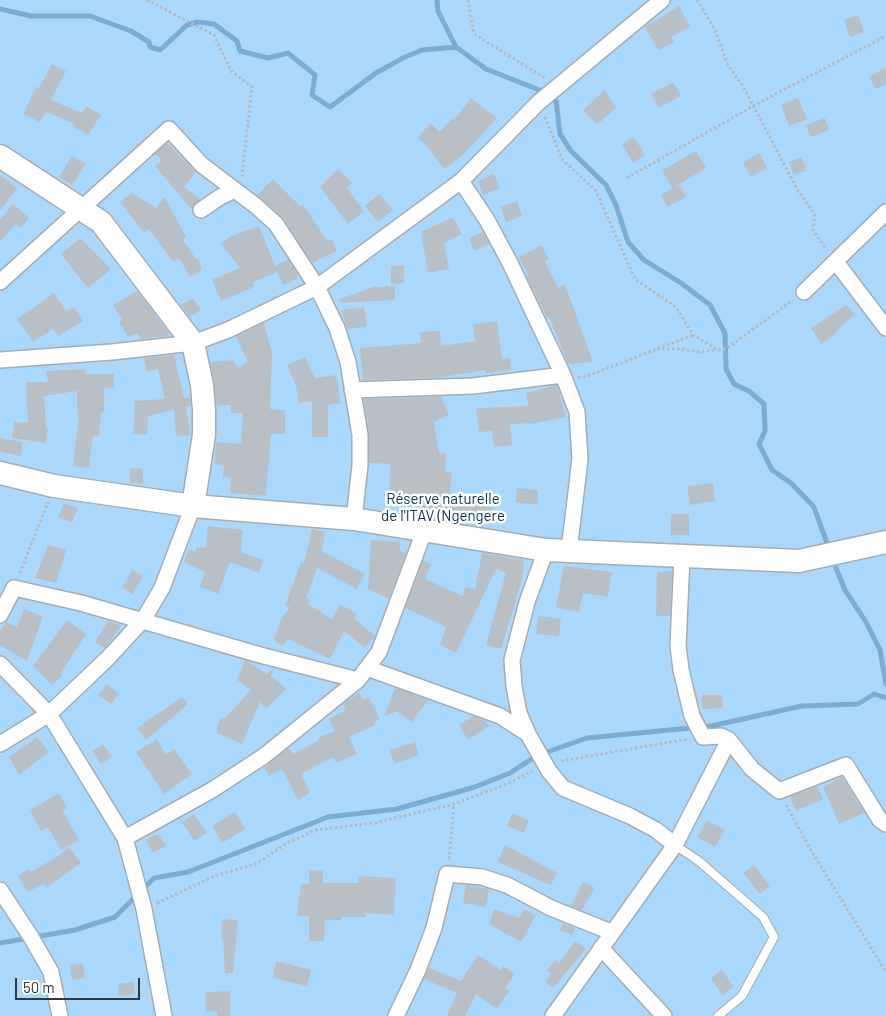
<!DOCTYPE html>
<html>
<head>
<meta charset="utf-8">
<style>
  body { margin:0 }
  #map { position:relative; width:886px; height:1016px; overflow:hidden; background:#f5fafe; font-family:Barlow,sans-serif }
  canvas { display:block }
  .scale { position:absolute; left:15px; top:978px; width:125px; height:22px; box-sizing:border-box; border:2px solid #34373a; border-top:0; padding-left:6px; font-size:15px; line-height:18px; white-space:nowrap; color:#34373a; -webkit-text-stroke:4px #fff; paint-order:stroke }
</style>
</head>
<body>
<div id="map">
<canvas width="886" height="1016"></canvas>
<div class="scale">50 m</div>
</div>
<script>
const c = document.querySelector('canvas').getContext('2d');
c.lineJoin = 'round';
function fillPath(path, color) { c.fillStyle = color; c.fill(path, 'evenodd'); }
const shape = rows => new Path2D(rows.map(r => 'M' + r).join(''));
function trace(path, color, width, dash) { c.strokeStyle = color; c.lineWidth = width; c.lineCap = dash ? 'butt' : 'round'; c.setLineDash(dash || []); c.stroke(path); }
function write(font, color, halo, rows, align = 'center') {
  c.font = font + ' Barlow,sans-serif'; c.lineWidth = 5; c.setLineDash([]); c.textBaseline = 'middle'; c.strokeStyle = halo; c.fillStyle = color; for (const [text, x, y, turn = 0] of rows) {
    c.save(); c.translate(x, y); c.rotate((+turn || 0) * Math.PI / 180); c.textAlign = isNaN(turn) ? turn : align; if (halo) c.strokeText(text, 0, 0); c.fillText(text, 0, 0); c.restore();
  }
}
fillPath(shape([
  [0,0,886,0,886,1016,0,1016]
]), '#aad8fd');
trace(shape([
  [437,0,438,11,456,47,486,69,542,91,556,101,560,134,571,151,606,185,616,205,628,242,644,260,681,283,710,305,725,333,726,369,734,384,749,391,764,404,765,431,759,444,772,470,791,483,814,507,829,549],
  [0,9,31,16,90,16,131,31,149,42,150,47,160,50,187,25,197,22,214,24,237,41,240,51,268,58,288,53,315,75,312,95,330,107,376,73,403,58,422,50,456,47],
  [836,568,845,590,866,622,880,650,886,684],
  [547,752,587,738,711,726,802,706,858,704,874,694,886,698],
  [0,943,75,930,115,917,154,878,188,872,328,817,397,809,475,787,510,773,533,758]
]), '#7bacd1', 5);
fillPath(shape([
  [679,6,690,27,671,37,674,42,658,50,645,27],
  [858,15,864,32,850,37,844,20],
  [52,64,66,71,51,100,82,113,86,106,101,115,88,135,73,126,75,124,46,112,40,122,23,114,36,87,39,88],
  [886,67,886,84,876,89,869,77],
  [673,82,681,96,659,108,651,94],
  [605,90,616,108,597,125,583,110],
  [471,98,497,118,462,156,444,169,426,145,418,138,430,123,440,132,452,119,454,120],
  [798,98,807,119,789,126,781,105],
  [825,118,829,130,811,137,806,125],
  [634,137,645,155,633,163,622,144],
  [167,143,196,172,184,187,200,199,193,206,192,210,155,166,162,160,155,154],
  [696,151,706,168,673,188,680,185,686,197,667,207,661,195,672,188,662,170],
  [760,153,767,168,751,177,743,162],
  [72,156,86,164,72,185,59,177],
  [801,157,807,170,794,175,789,162],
  [338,169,352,183,347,188,364,211,348,224,320,187],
  [494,174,500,188,483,195,478,181],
  [0,175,17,188,0,211],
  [273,179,301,207,303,204,327,241,332,239,337,251,312,263,284,219,257,195],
  [132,193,156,208,164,197,186,236,183,240,196,259,198,258,202,270,190,277,179,258,173,262,149,229,144,233,120,202],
  [379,194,393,210,378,222,365,206],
  [517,201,522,216,506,222,501,207],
  [13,204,29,218,21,228,16,224,0,242,0,220],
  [453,217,462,234,444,243,449,269,428,273,421,232],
  [259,226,275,266,288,259,297,274,297,279,283,285,277,272,253,282,254,287,221,301,212,280,240,268,221,244,229,237],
  [483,232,489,244,474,251,469,238],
  [80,238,111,269,88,288,61,254],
  [542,245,549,260,545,261,558,288,565,284,593,362,568,364,549,317,547,318,527,277,529,276,519,257],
  [404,265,404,283,391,284,391,266],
  [395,286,395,300,340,303,339,299,374,287],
  [137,291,168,332,169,336,140,339,138,333,128,337,119,322,122,320,113,305],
  [54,293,66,311,74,307,83,321,58,336,53,329,33,342,17,319],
  [193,298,201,310,190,317,181,305],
  [846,305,855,314,835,332,836,334,821,344,811,328],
  [364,307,367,327,347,329,341,310],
  [497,321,502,359,510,358,511,370,486,373,486,370,437,378,363,380,360,348,421,343,420,332,440,331,441,346,475,341,473,324],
  [264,323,272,352,270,409,285,410,285,434,271,434,266,496,230,493,231,478,223,477,224,465,215,464,216,442,241,444,243,413,231,413,231,405,217,406,210,362,233,360,238,368,248,362,236,336],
  [174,355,184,398,190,398,191,406,186,407,190,435,176,436,174,410,148,416,147,435,133,434,135,401,165,399,158,369,147,372,144,358],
  [305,357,315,378,336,375,341,403,328,405,328,437,312,437,312,401,299,403,296,386,287,365],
  [85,369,85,374,114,374,114,388,104,388,104,412,101,412,99,436,93,436,89,468,73,466,79,415,77,415,77,391,44,396,46,428,48,429,46,443,12,438,14,422,28,423,26,382,48,382,46,371],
  [557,385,566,417,536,423,510,424,512,445,494,447,492,431,479,432,476,408,529,406,526,393],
  [441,396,449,415,434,422,439,453,446,454,445,472,452,473,450,496,492,502,490,519,419,512,419,507,389,506,390,464,369,463,369,434,364,399],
  [0,438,22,442,21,456,0,452],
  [130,468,143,469,143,483,130,483],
  [713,483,715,501,690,505,687,486],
  [517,488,538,490,538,504,516,503],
  [64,503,78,508,72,522,58,517],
  [671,514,689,514,689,535,671,535],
  [208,526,243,530,241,552,263,560,259,573,230,562,218,594,200,587,205,572,184,562,189,549,196,552,196,548,206,547],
  [312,529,325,532,322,551,365,574,357,589,317,568,306,599,309,599,308,604,332,619,340,604,357,614,355,619,375,636,365,648,344,631,330,659,288,639,283,646,274,640,280,621,290,607,285,606,301,562,304,563],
  [371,540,400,542,400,551,406,554,389,599,368,589],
  [48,545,66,550,56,583,35,578],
  [482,553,524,560,522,579,501,649,486,645,506,572,496,569,456,653,440,645,446,627,405,608,423,561,431,564,425,579,463,596,465,587,475,589],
  [564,566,612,572,608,597,583,593,579,612,556,608],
  [132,570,143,576,133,594,122,588],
  [672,571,670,616,656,616,657,572],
  [24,609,43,616,27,661,0,645,0,631,6,622,17,627],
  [538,616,561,619,559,636,536,634],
  [67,620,86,634,60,674,62,676,52,685,33,666],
  [108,621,121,626,105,648,95,642],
  [245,660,267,674,274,668,271,676,286,689,266,709,260,702,242,744,217,733,217,728,221,717,224,719,251,690,237,680],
  [107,684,119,694,111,704,98,695],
  [395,688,428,700,412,722,396,711,384,717],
  [359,693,363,700,369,697,380,719,374,722,375,725,349,737,357,754,336,763,333,757,301,774,310,793,298,800,282,769,269,776,264,767,289,748,293,754,319,740,318,738,335,731,329,719,346,710,343,704],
  [702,695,722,695,723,708,702,709],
  [182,697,188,704,146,740,137,728],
  [473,716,485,721,489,726,468,740,459,725],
  [37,737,49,752,19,775,9,757],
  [157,739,166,755,174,749,192,774,164,794,136,752],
  [415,742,419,755,394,764,390,750],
  [103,744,112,757,101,764,92,751],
  [842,777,864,813,839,824,823,787],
  [817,786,823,799,796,811,790,797],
  [59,793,67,808,62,810,79,840,61,850,48,827,41,831,30,810],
  [235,812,245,829,222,843,212,826],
  [512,813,529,820,524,833,507,826],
  [194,814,207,833,194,841,182,822],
  [707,820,725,830,715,847,697,837],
  [154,835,160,835,166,846,153,853,146,840],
  [505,845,557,873,551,885,497,862],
  [69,847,81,863,46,888,44,884,27,892,18,876,29,869,31,872,57,857],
  [754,865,770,886,760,894,743,873],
  [309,870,323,871,323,883,359,883,359,876,396,878,394,915,366,913,366,917,341,917,341,920,325,920,324,941,309,941,309,917,297,915,301,884,309,884],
  [583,882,595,888,582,910,571,906],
  [466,885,489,889,486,907,463,903],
  [494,909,519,918,524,909,536,915,521,942,489,924],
  [222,919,238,920,233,973,225,973,223,939,221,939],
  [563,923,575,928,572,935,559,930],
  [575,941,586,949,553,988,545,982,551,973,547,970,555,960,559,963],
  [478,955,501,970,503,966,515,974,505,988,509,991,497,1009,476,994,465,1016,447,1016,457,993,424,979,429,968,461,981],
  [276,961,311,970,307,986,273,978],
  [83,963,85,978,72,980,70,965],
  [722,970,734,987,722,995,711,978],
  [133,982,135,994,119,996,118,984],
  [230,991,230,1016,217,1016,217,1011,206,1012,205,992]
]), '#b8c0c6');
const lane = shape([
  [675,845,700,862,763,917,774,937,742,996,718,1016]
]);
const street = shape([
  [461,181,487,220,510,263,563,375,577,412,580,459,569,551],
  [201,210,220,197,235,190],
  [836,262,886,328],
  [0,282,169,129,202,165,256,206,276,224,317,287,337,328,348,362,360,435,360,465,354,519],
  [804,292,886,212],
  [0,360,112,352,193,343,228,330,317,287,461,181,539,102,662,0],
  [352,390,473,386,563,375],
  [546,550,527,602,512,660,514,686,519,713,528,734,549,771,563,788,630,816,656,830,675,845,553,1016],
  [682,556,678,646,681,670,692,716,703,737,721,736,729,740,752,769,779,791,846,765,880,820,886,824],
  [0,615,14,588,81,603,260,655,358,680],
  [0,664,49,714,125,838,144,909,164,1016],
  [367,668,500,716,528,734],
  [0,744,49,714,107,659,143,620,162,588,193,506],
  [125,838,212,790,264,756,358,680,379,652,425,529],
  [675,845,729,740],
  [0,890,31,937,51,972,60,1016],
  [601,948,664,1016],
  [396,1016,418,970,434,928,447,874,482,877,507,885,551,908,611,932]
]);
const secondary = shape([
  [0,156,101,222,193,343,202,385,204,410,204,435,193,506],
  [0,473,54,486,193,506,354,519,546,550,799,561,886,542]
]);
trace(lane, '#a4acb3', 10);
trace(street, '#a4acb3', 18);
trace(secondary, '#a4acb3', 25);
trace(shape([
  [147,0,214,35,231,71,252,87,242,176],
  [468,0,474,34,545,78],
  [697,0,715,30,728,65,744,88,798,191,815,214,813,230,827,250],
  [545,117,562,159,596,191,635,279,676,307,693,335,718,350,726,349,793,300],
  [627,178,753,106,886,36],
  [657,349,682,349,699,352,717,350],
  [578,378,590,375,693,335],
  [20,573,48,502],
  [561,761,688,739],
  [786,805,809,847,886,972],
  [449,859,454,804],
  [157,903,217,875,256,864,287,843,316,830,374,823,454,804,509,783,532,771]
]), '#b5b9bd', 3, [2.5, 2.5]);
trace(lane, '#fff', 8);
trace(street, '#fff', 15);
trace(secondary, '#fff', 22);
write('15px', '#0a324c', '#fff', [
  ["Réserve naturelle",443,499],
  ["de l'ITAV (Ngengere",443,516]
]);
</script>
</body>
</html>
